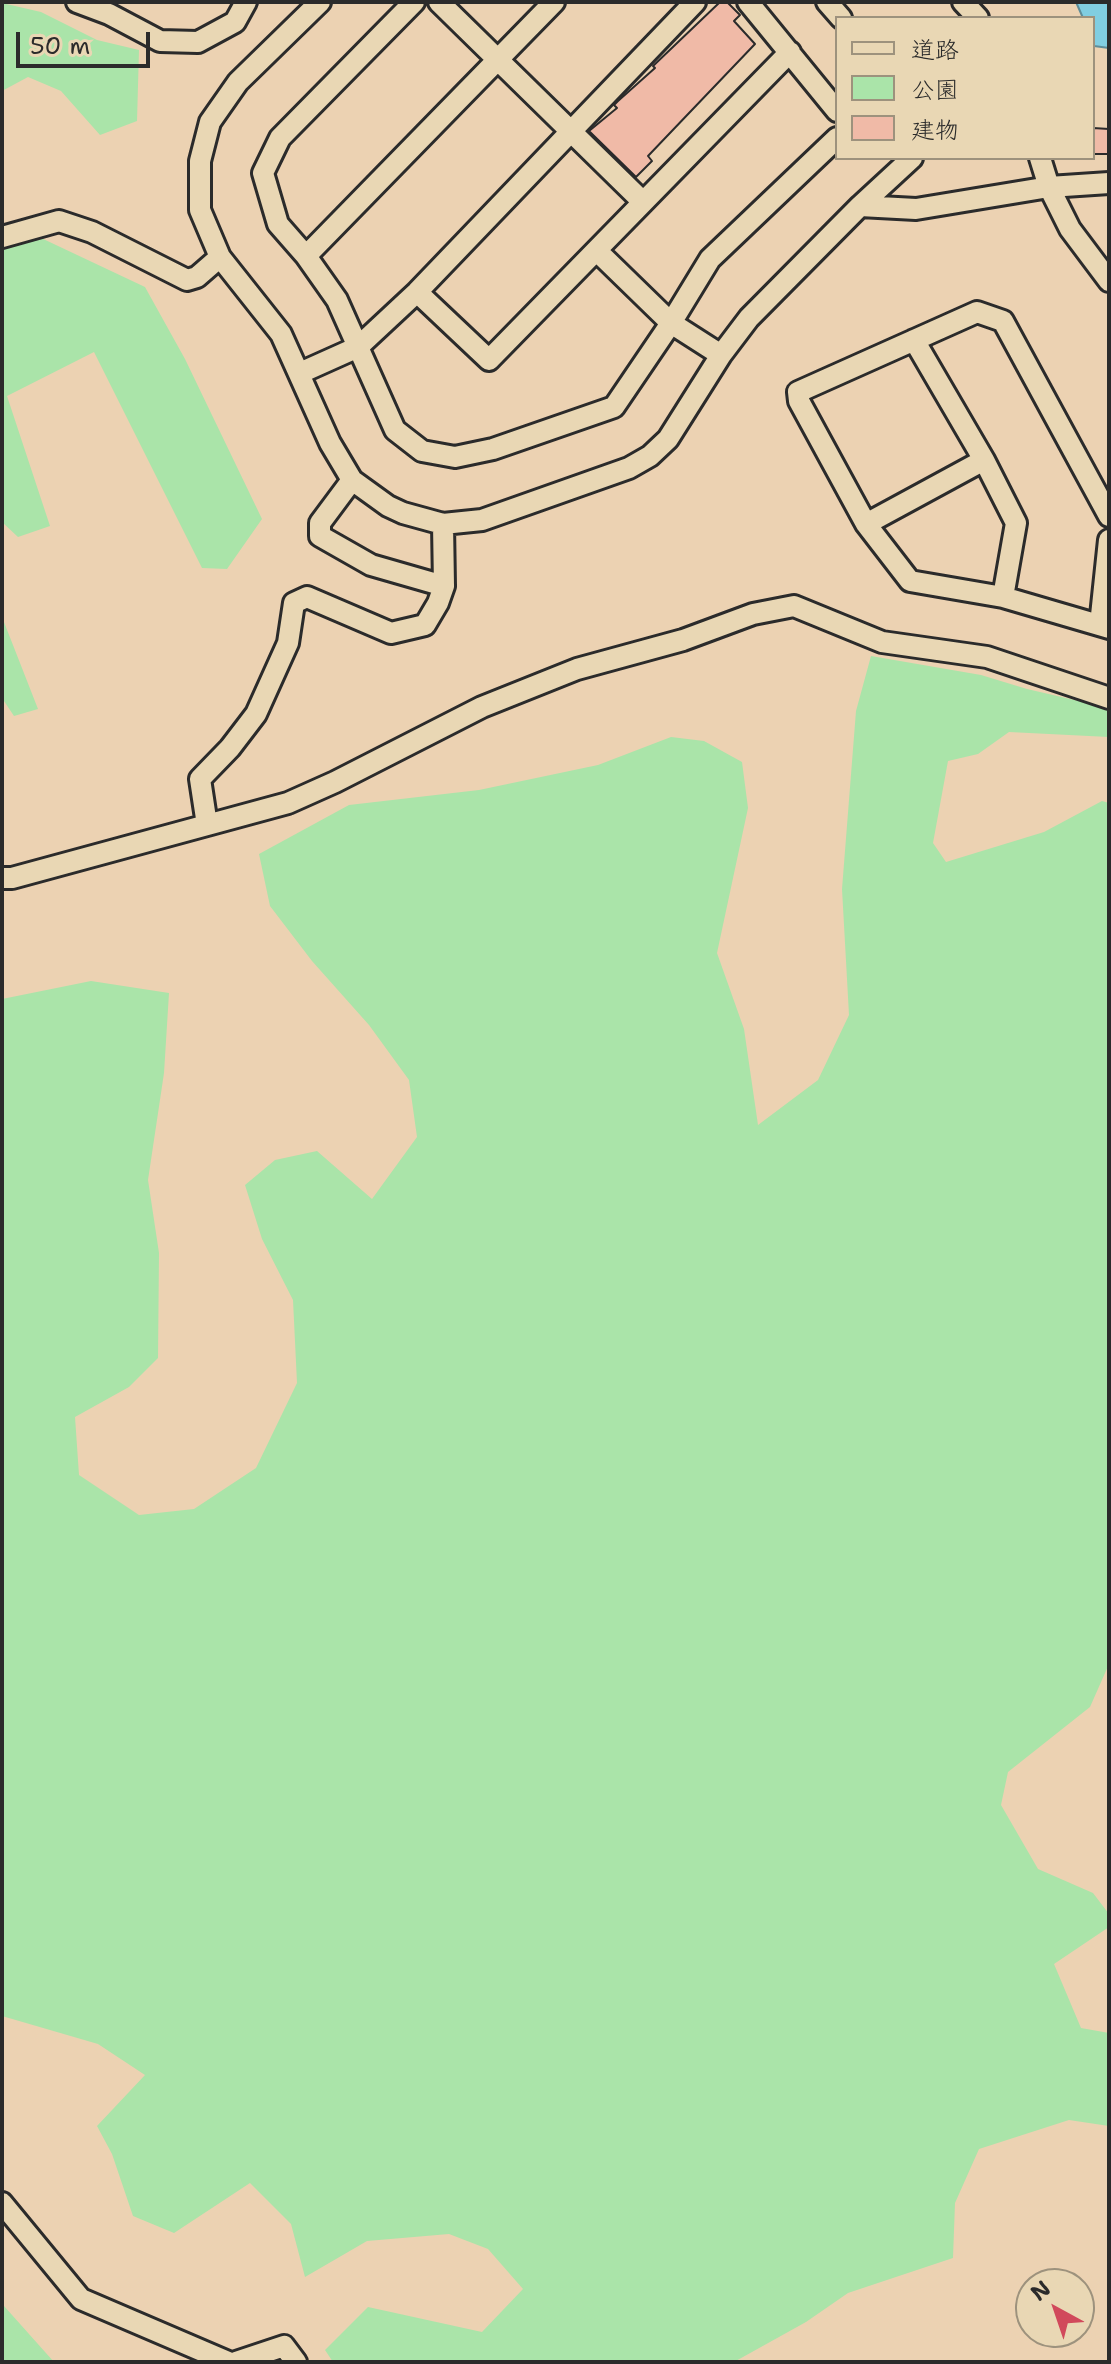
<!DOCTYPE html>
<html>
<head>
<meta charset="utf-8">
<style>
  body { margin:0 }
  #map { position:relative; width:1111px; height:2364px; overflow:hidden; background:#ecd2b2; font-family:"Shantell Sans","Klee One",sans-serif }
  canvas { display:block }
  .frame { position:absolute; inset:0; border:4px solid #2b2b2b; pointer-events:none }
  .legend { position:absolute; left:835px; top:16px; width:260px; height:144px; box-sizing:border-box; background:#e9d7b4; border:2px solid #9d927d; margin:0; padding:10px 14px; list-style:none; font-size:24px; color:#2b2b2b }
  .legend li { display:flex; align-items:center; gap:16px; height:40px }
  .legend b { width:40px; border:2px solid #9d927d }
  .north { position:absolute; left:1015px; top:2268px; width:80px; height:80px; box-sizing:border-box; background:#e9d7b4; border:2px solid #9d927d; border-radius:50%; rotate:320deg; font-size:22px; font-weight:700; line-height:32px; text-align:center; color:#2b2b2b }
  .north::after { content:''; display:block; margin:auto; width:28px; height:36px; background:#d1495b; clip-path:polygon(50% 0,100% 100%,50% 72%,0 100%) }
  .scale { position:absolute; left:16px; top:32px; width:134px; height:36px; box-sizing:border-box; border:4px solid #2b2b2b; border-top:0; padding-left:10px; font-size:24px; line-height:28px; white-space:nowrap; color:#2b2b2b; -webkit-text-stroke:6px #e9d7b4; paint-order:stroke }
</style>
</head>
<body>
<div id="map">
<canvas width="1111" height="2364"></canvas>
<div class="frame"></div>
<ul class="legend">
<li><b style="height:10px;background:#e9d7b4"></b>道路</li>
<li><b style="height:22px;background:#aae4a9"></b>公園</li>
<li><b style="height:22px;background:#f0baa7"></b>建物</li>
</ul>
<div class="north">N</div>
<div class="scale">50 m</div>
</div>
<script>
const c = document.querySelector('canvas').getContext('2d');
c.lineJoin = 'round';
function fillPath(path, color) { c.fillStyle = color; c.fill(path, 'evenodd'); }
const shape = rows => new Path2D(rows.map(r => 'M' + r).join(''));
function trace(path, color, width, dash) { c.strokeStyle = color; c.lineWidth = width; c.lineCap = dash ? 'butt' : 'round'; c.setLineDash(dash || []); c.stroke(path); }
fillPath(shape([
  [2,3,41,12,97,40,139,50,137,121,100,135,61,91,28,77,2,91],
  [39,237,145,287,185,359,262,519,227,569,202,568,94,352,7,396,50,526,18,537,2,522,2,250],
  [2,617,38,709,14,716,2,698],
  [871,656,981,675,1027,689,1109,708,1109,737,1009,732,978,754,948,761,933,843,946,862,1044,832,1102,801,1109,803,1109,1664,1090,1707,1008,1772,1001,1805,1038,1869,1093,1893,1109,1914,1109,1927,1054,1964,1081,2028,1109,2033,1109,2126,1069,2120,979,2149,955,2203,953,2258,848,2293,806,2322,734,2362,333,2362,325,2350,368,2307,482,2332,523,2289,488,2249,449,2234,367,2241,305,2277,291,2224,250,2183,174,2233,133,2216,112,2154,97,2126,145,2075,98,2044,2,2016,2,999,91,981,169,993,164,1073,148,1180,159,1253,158,1358,129,1387,75,1417,79,1475,139,1515,194,1509,256,1468,297,1383,293,1300,262,1239,245,1185,275,1160,317,1151,372,1199,417,1137,409,1080,369,1025,312,961,270,906,259,854,349,805,479,790,598,765,671,737,704,741,742,762,748,808,717,953,744,1029,758,1125,818,1080,849,1015,842,889,856,711],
  [2,2305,4,2306,54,2362,2,2362]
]), '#aae4a9');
const water = shape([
  [1076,2,1109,2,1109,48,1094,46,1093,18,1083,18,1076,2]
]);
fillPath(water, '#81cee1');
trace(water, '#5f8d98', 2);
const building = shape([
  [720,2,727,2,740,15,734,21,755,44,648,156,652,161,636,177,589,131,617,108,614,105,618,101,655,68,653,66,720,2],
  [1093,128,1109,129,1109,154,1093,154,1093,128]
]);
fillPath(building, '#f0baa7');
trace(building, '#2b2b2b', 2);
const minor = shape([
  [77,2,109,14,160,41,198,42,235,22,246,2],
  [320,2,238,82,210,122,200,161,200,210,220,257,281,334,330,443,352,480,388,506,403,513,443,524,482,520,629,468,650,456,668,439,721,355,749,318,860,206,912,158],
  [414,2,280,138,263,173,278,224,306,256,337,300,395,430,422,451,455,457,493,449,614,407,671,323,710,259,837,138],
  [439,2,643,202],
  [748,2,837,111],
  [827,2,841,18],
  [963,2,978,18],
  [1040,158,1049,187,1070,229,1109,281],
  [860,206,916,209,1049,187,1109,183],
  [2,237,59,221,92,232,187,280,197,277,220,257],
  [597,251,671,323,721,355],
  [306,256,554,2],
  [417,292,489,360,790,52],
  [914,340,984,460,1016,523,1003,597],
  [300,373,358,347,417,292,695,2],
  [352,480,320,523,320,536,371,565,444,586],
  [1109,516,1003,321,977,312,798,392,799,401,866,524,910,581,1003,597,1109,628],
  [866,524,984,460],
  [1100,625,1109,540],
  [207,825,200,779,230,748,256,714,288,643,294,603,307,597,391,633,425,625,438,603,444,586,443,524],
  [2,878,12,878,288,803,335,782,482,707,577,669,683,640,753,614,794,606,882,642,987,657,1109,698],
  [2,2203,81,2299,228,2362],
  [236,2362,284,2346,296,2362]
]);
trace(minor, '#2b2b2b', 26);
trace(minor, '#e9d7b4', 20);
</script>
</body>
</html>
